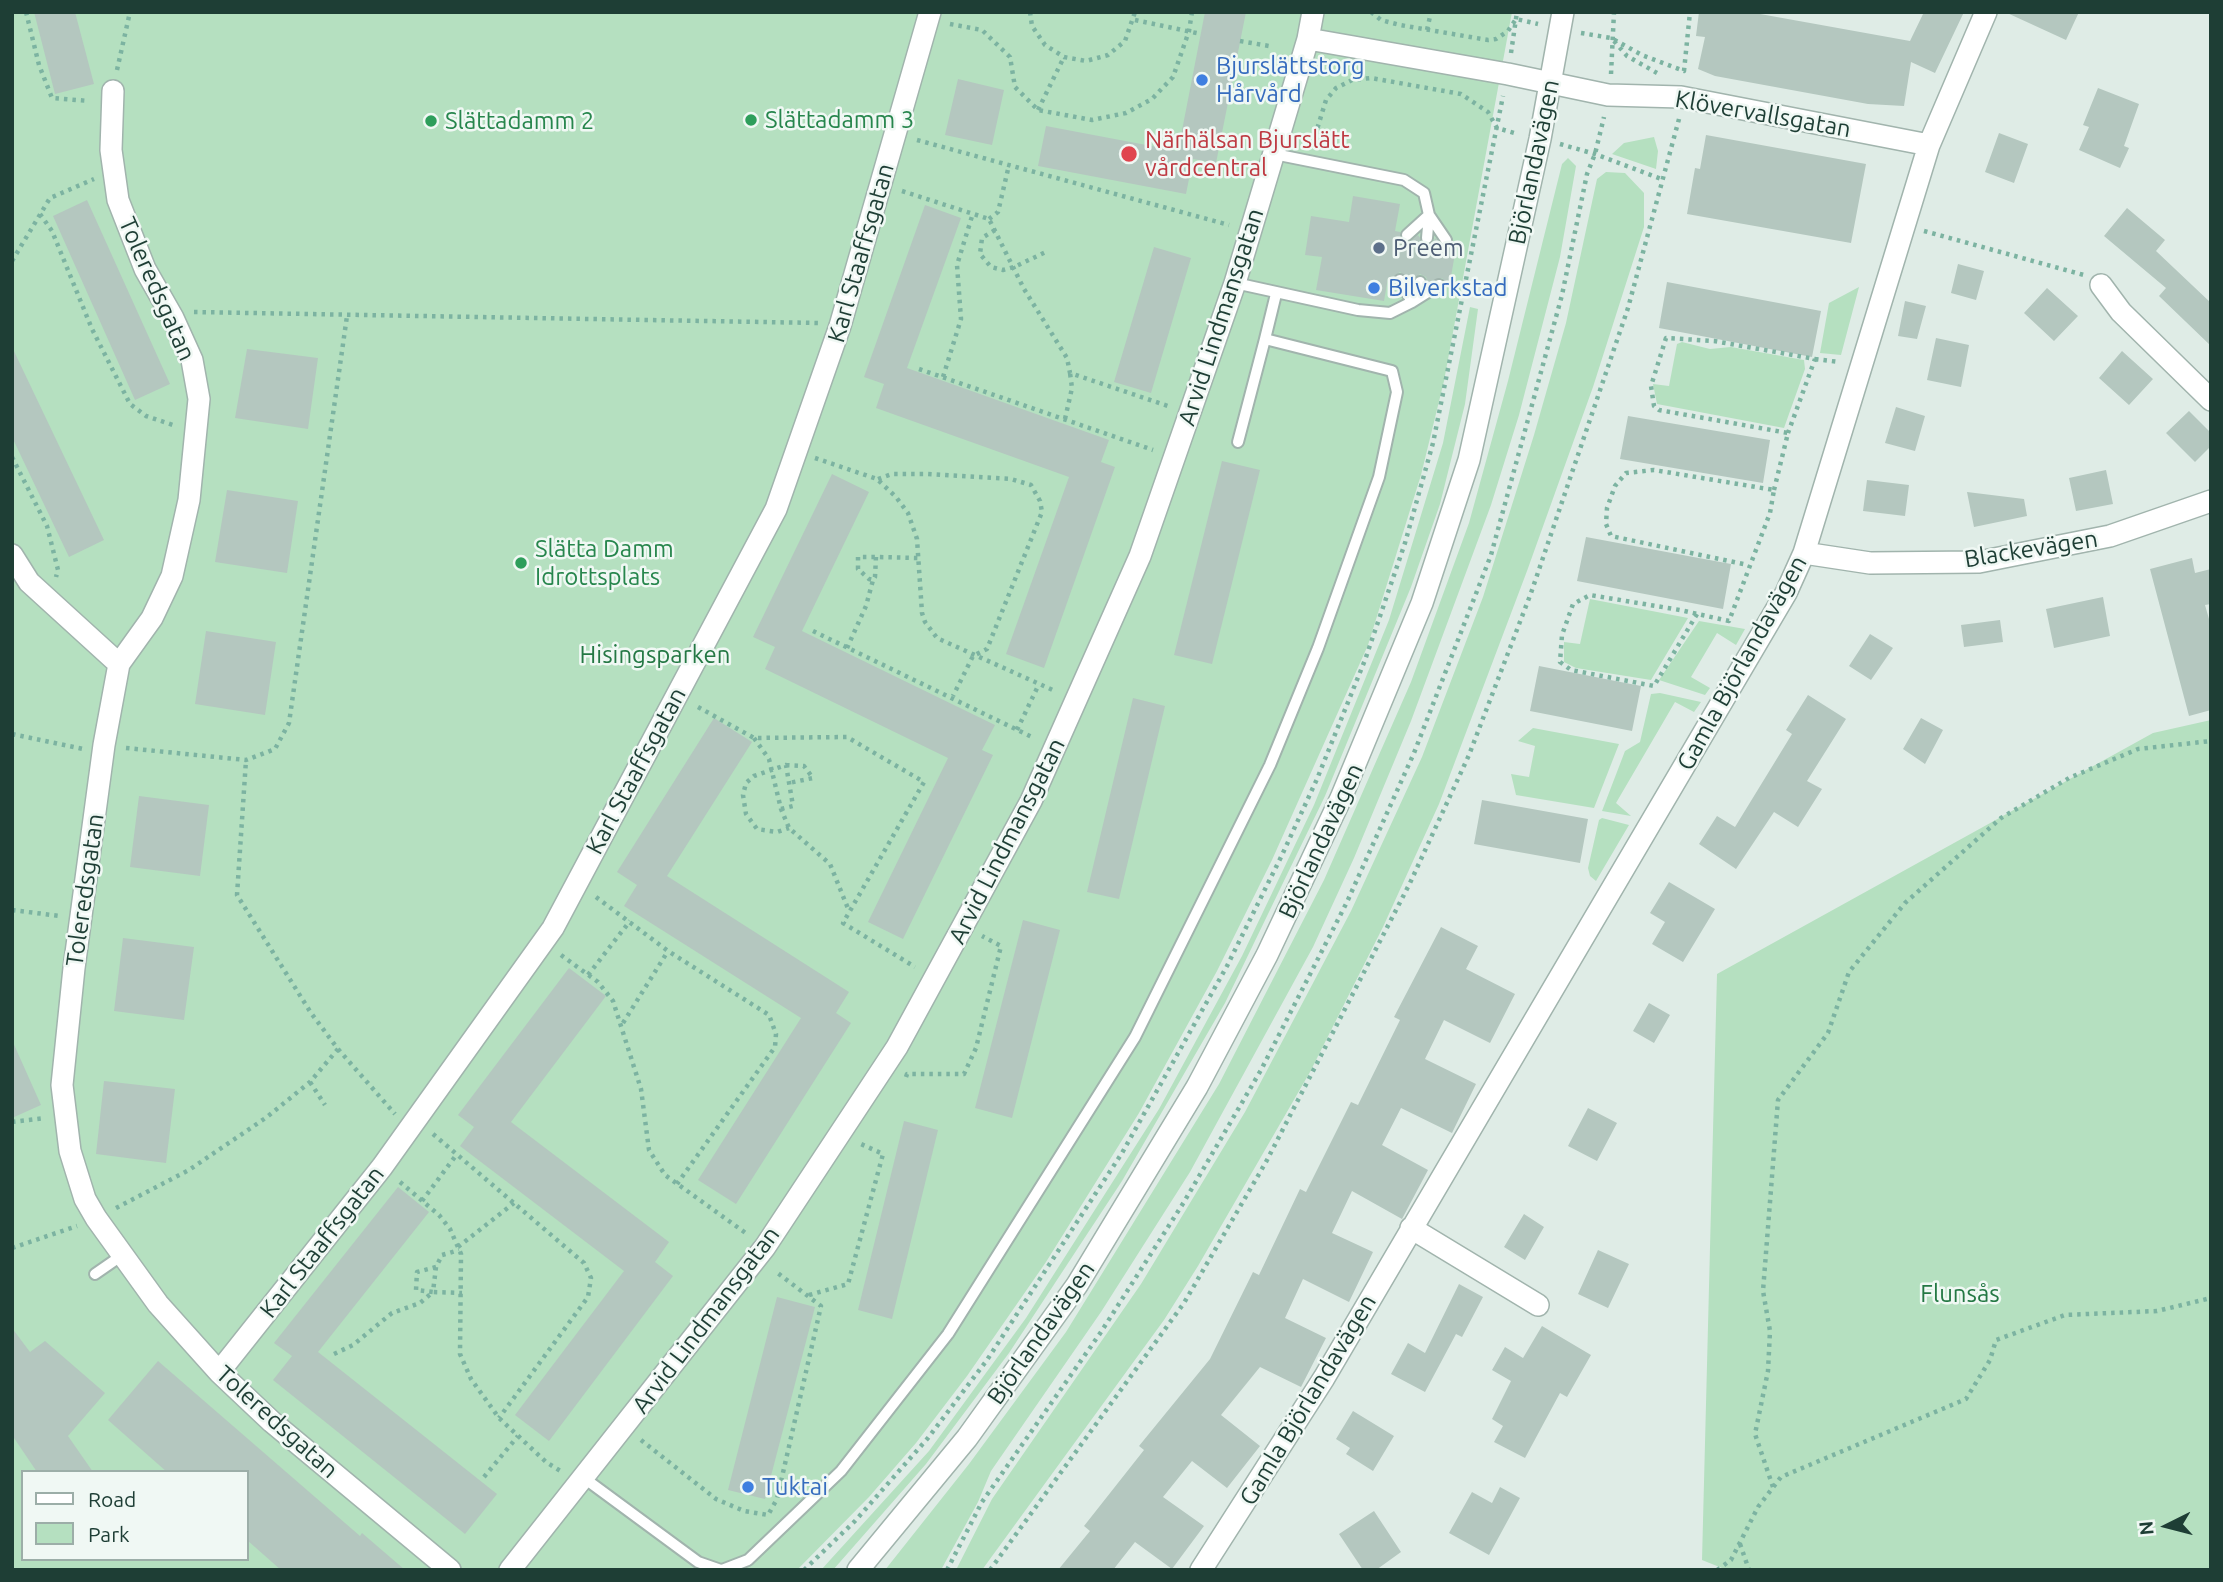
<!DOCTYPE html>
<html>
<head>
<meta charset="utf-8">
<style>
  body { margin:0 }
  #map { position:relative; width:2223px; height:1582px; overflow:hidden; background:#dfece6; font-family:Ubuntu,sans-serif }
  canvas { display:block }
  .frame { position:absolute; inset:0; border:14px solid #1e3e35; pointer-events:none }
  .legend { position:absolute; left:21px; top:1470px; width:228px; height:91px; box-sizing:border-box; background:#f0f8f4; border:2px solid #9caea8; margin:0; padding:9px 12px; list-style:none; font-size:21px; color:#1e3e35 }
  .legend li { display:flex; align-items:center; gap:14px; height:35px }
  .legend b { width:35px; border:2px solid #9caea8 }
  .north { position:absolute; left:2132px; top:1491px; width:70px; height:70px; -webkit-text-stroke:5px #f0f8f4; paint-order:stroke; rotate:264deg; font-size:19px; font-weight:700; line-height:28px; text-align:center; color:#1e3e35 }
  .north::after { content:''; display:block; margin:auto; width:24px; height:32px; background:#1e3e35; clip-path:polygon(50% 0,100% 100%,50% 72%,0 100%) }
</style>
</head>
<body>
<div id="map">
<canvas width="2223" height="1582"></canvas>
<div class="frame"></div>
<ul class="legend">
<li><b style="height:9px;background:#fff"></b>Road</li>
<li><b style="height:19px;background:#b5e0c0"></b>Park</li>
</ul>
<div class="north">N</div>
</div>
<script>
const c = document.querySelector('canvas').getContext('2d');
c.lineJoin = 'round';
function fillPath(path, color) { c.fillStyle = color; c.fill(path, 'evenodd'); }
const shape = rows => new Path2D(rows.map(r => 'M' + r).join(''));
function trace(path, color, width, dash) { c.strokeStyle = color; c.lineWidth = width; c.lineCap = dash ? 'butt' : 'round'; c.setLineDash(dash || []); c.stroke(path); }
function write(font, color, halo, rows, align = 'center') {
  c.font = font + ' Ubuntu,sans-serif'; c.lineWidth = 5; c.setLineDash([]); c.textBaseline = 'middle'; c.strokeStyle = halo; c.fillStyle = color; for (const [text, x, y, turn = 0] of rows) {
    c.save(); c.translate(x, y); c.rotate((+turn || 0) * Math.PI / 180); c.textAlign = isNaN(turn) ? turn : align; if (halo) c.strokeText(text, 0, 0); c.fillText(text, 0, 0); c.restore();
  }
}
fillPath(shape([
  [12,12,1512,12,1444,381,1421,475,1368,645,1272,860,1217,971,1139,1113,1046,1262,967,1376,916,1443,869,1497,797,1570,12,1570],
  [23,1472,247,1472,247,1559,23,1559],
  [1654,137,1658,151,1656,169,1612,154,1624,143],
  [1568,158,1576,166,1560,257,1519,415,1491,505,1411,721,1354,858,1313,947,1190,1172,1101,1312,991,1471,978,1502,941,1570,885,1570,969,1464,1066,1332,1219,1084,1324,880,1411,682,1469,523,1508,381,1562,164],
  [1606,172,1625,173,1644,193,1644,227,1593,387,1527,571,1439,804,1383,927,1310,1072,1198,1266,1164,1320,982,1570,956,1570,992,1499,1141,1284,1245,1112,1351,911,1422,757,1483,597,1534,435,1566,323,1597,179],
  [1859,287,1841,355,1820,353,1829,303],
  [1470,307,1478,309,1465,404,1440,504,1411,587,1325,796,1225,1003,1122,1181,1009,1353,926,1464,833,1570,821,1570,929,1451,1026,1318,1159,1109,1242,956,1314,805,1389,620,1443,443],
  [1682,342,1710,349,1731,347,1804,360,1805,369,1784,428,1657,404,1653,384,1669,386,1677,344],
  [1590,599,1688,618,1651,680,1576,668,1564,662,1564,642,1580,644],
  [1699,621,1745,629,1736,645,1717,633,1691,677,1710,688,1705,695,1659,680],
  [1660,693,1701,702,1694,712,1675,702,1616,803,1631,816,1602,811,1625,751,1640,742,1651,694],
  [2211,720,2211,1570,1727,1570,1702,1560,1717,974,2153,733],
  [1533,728,1619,744,1594,808,1516,795,1511,774,1529,777,1535,746,1518,741],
  [1602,818,1629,825,1596,881,1590,876,1588,868,1599,820]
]), '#b5e0c0');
fillPath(shape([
  [34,12,75,12,94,84,55,94],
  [1205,12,1246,12,1216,163,1193,159,1186,194,1038,166,1046,126,1178,151],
  [1699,12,1749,12,1910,41,1924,12,1964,12,1935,73,1911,62,1904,106,1868,104,1715,76,1698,69,1705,37,1696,36],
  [2005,12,2079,12,2066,40],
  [958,79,1004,90,992,145,945,135],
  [2098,88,2139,104,2124,146,2129,148,2120,168,2079,150,2089,127,2083,125],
  [1999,133,2028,144,2014,183,1985,172],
  [1706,135,1866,164,1851,243,1687,214,1695,168,1700,169],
  [1353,196,1400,204,1395,231,1400,232,1404,242,1409,242,1418,235,1426,246,1433,243,1435,238,1446,248,1457,242,1449,288,1442,278,1428,283,1426,277,1420,274,1412,282,1400,272,1392,278,1388,278,1384,301,1316,290,1322,257,1305,255,1311,216,1349,222],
  [87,200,170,384,135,400,53,216],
  [925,205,961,218,907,368,1109,440,1101,462,1115,467,1044,668,1006,654,1069,477,876,408,884,384,864,377],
  [2127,208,2165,240,2156,251,2211,303,2211,346,2159,296,2166,288,2104,236],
  [1154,247,1191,258,1151,393,1114,382],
  [1958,264,1984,271,1976,300,1951,293],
  [1667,282,1821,311,1812,357,1659,328],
  [2047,288,2078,316,2054,341,2024,313],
  [1905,301,1926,306,1917,339,1898,336],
  [1936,338,1969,345,1961,387,1927,380],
  [12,347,104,540,69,557,12,437],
  [247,349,318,358,308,429,235,418],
  [2122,351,2153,379,2129,405,2099,378],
  [1896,407,1925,416,1915,451,1885,443],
  [2189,411,2211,433,2211,446,2195,462,2166,433],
  [1628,416,1770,440,1763,483,1620,459],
  [1222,461,1260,470,1212,664,1174,655],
  [2106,470,2113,504,2076,511,2069,478],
  [832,474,869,492,802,631,995,725,982,750,993,755,903,939,868,922,948,758,765,669,775,647,753,637],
  [1867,480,1909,485,1905,516,1863,511],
  [227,490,298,501,287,573,215,562],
  [1967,492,2024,499,2027,516,1974,527],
  [1586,537,1731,564,1723,609,1577,581],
  [2192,558,2195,573,2211,569,2211,604,2205,605,2211,626,2211,710,2189,716,2150,569],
  [2103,597,2110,636,2054,648,2046,609],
  [2000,620,2003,642,1964,647,1961,625],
  [206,631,276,642,265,715,195,704],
  [1870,634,1893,648,1871,680,1849,666],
  [1539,666,1641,686,1632,731,1530,711],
  [1808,695,1846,719,1807,781,1822,789,1798,827,1774,812,1736,869,1699,844,1717,816,1735,827,1792,734,1786,730],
  [1133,698,1165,706,1119,899,1087,892],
  [714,718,752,742,667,876,849,992,836,1013,851,1023,736,1204,698,1180,801,1018,624,906,637,885,617,872],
  [1921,718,1943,730,1925,764,1903,749],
  [139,796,209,805,200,876,130,867],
  [1482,800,1588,819,1580,863,1474,844],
  [1669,882,1715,909,1683,962,1652,944,1665,922,1650,913],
  [1023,920,1060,930,1012,1118,975,1108],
  [1441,927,1478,946,1466,969,1515,994,1490,1043,1444,1020,1425,1059,1476,1084,1452,1133,1401,1108,1382,1145,1428,1170,1402,1219,1352,1191,1332,1233,1373,1252,1349,1302,1303,1279,1285,1318,1326,1338,1301,1387,1260,1367,1221,1415,1260,1446,1227,1488,1192,1461,1163,1497,1204,1526,1172,1569,1135,1542,1113,1570,1058,1570,1090,1531,1084,1526,1144,1450,1139,1446,1210,1359,1253,1272,1259,1275,1300,1189,1306,1192,1351,1102,1358,1105,1400,1020,1394,1017],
  [123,938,194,947,184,1020,114,1011],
  [569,968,606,996,511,1122,669,1242,655,1262,673,1276,549,1441,515,1415,624,1271,460,1146,474,1127,458,1115],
  [1649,1003,1670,1015,1654,1043,1633,1031],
  [12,1040,41,1105,12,1118],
  [104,1081,175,1089,166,1163,96,1154],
  [1588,1108,1617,1123,1597,1161,1568,1146],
  [904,1121,938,1130,892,1319,858,1310],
  [398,1187,429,1212,318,1352,497,1494,465,1534,273,1380,292,1356,274,1343],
  [1524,1214,1544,1227,1525,1260,1504,1247],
  [1598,1250,1629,1264,1608,1308,1578,1294],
  [1459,1284,1483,1297,1462,1337,1456,1334,1425,1392,1391,1374,1408,1343,1425,1353],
  [777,1297,815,1307,765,1499,728,1490],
  [1542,1326,1591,1355,1567,1397,1560,1393,1525,1458,1494,1442,1503,1426,1492,1419,1511,1381,1492,1370,1505,1347,1523,1358],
  [12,1328,30,1352,45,1341,105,1393,68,1436,93,1472,37,1472,12,1435],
  [158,1361,360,1536,362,1533,405,1570,281,1570,247,1540,247,1472,167,1472,108,1420],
  [1353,1411,1394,1436,1373,1471,1346,1454,1350,1448,1336,1439],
  [1500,1487,1520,1498,1489,1555,1449,1533,1472,1492,1492,1503],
  [1374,1511,1401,1552,1376,1570,1363,1570,1339,1534]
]), '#b4c7bf');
const service = shape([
  [1274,154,1404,180,1424,193,1429,215,1427,238],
  [1407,235,1429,215,1446,240],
  [1400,280,1412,302,1439,285],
  [1235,283,1358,310,1390,313,1412,302,1420,282],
  [1238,442,1265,339],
  [95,1274,121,1256],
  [584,1478,698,1562,721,1570],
  [722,1570,748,1560,841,1471,948,1334,1135,1037,1270,765,1318,648,1379,477,1397,392,1392,371,1265,339,1276,294]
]);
const minor = shape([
  [1308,39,1508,74,1608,95,1681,97,1929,145],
  [113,91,111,150,118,200,145,269,173,318,192,360,199,399,189,500,172,576,152,618,119,664,104,745,74,968,62,1085,70,1151,85,1199,96,1218,158,1304,219,1372,272,1422,450,1570],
  [2101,285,2121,312,2211,400],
  [1804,553,1870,563,1979,562,2110,536,2211,501],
  [12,555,29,582,119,664],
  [1411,1228,1538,1305],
  [219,1372,382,1167,553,928,776,509,840,326,930,12],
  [510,1570,765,1247,897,1047,1031,801,1140,556,1235,283,1308,39,1313,12],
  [1201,1570,1324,1378,1786,593,1804,553,1929,145,1986,12]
]);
const tertiary = shape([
  [858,1570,967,1438,1077,1285,1197,1087,1267,955,1341,798,1422,603,1469,460,1540,139,1563,12]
]);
trace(service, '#a1b4ad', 14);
trace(minor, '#a1b4ad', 24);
trace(tertiary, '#a1b4ad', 24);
trace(shape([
  [26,12,39,65,52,98,89,101],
  [1030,12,1032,26,1045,45,1064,57,1086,61,1108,55,1125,41,1135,12],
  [1371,12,1381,20,1400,25,1488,40,1496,39,1508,31,1516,19,1538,24],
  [1135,20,1201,34],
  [950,24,982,30,1010,57,1015,87,1038,110,1092,120,1126,113,1152,99,1173,77,1189,31,1192,12],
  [1427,30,1431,12],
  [1581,33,1611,38,1642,55,1684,71,1690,12],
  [1240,41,1269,46],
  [1614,41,1627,56,1657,73],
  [1511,53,1517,12],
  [117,70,130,12],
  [1611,74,1614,12],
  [1038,110,1064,57],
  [1315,136,1326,100,1336,88,1352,80,1371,78,1461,94,1488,112,1497,128,1518,134],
  [917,140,1229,225],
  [1560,144,1595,154,1664,180],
  [902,191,989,219,1024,289,1067,358,1070,373,1168,406],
  [40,214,52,231,92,329,130,404,146,416,176,426],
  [989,219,998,212,1009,165],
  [995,230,982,238,980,254,991,267,1003,270,1014,267,1048,251],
  [1924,231,2084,275],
  [12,261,50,198,94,179],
  [194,312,819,323],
  [1815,359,1839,362],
  [919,369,1153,450],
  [943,377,961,319,957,265,973,213],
  [1065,419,1072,388,1070,373],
  [12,457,47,526,58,570,56,577],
  [815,458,877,479,896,497,908,513,917,539,922,613,925,622,937,638,1055,691],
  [878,479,892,474,928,474,1011,479,1031,485,1040,501,1042,512,987,649,973,656,953,696],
  [1774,490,1788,433,1659,410,1654,406,1651,386,1666,338,1714,341,1815,359,1788,433],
  [876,557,875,577,873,580,869,579,858,569,858,557,876,557,919,558],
  [1697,614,1654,686,1571,670,1560,662,1562,635,1573,604,1590,595,1680,610,1729,621,1770,513,1774,490,1654,470,1626,473,1615,486,1607,508,1606,524,1611,536,1748,565],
  [813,631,1034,738],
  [847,648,866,606,873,580],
  [698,707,754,738,847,737,924,782,843,923,915,967],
  [1017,730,1039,684],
  [12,734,83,749],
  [754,738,769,759,781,809,789,828,830,864,849,911],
  [126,748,246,760,275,749,289,723,347,316],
  [786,765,804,766,813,778,789,783],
  [781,809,793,806,786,765,754,776,746,783,743,795,746,814,757,829,777,832,789,828],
  [596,897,668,951,769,1015,776,1034,775,1047,677,1184],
  [12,910,60,916],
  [561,955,598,982,613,1001,641,1089,649,1150,665,1175,747,1234],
  [588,975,630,921],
  [623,1023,668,951],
  [338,1049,395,1114],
  [906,1077,907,1074,964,1074,976,1048,1001,946,982,936],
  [310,1082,325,1105],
  [12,1122,45,1118],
  [433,1134,584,1263,591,1278,588,1297,499,1418],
  [400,1182,439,1215,450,1229,461,1254,460,1354,471,1379,499,1418,546,1462,562,1472],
  [422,1201,457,1154],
  [116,1208,189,1170,267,1117,310,1082,338,1049,311,1013,237,895,246,760],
  [458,1247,514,1203],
  [12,1248,77,1226],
  [436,1267,417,1272,416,1290,433,1292,436,1267,442,1255,459,1250],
  [809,1295,848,1284,883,1154,861,1144],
  [334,1354,353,1345,392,1313,420,1303,433,1292,462,1293],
  [641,1440,716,1499,744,1511,768,1515,777,1499,821,1306,775,1271],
  [484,1477,518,1436],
  [1773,1487,1755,1434,1768,1371,1770,1331,1763,1291,1778,1100,1828,1033,1849,972,1905,903,2001,818,2069,778,2138,749,2211,741],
  [1740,1544,1749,1570],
  [804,1570,855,1521,928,1438,987,1360,1122,1153,1227,966,1282,855,1317,779,1365,660,1405,543,1433,443,1503,96],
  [947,1570,982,1502,1101,1332,1184,1202,1261,1070,1347,902,1414,753,1491,555,1562,295,1587,174,1595,154,1604,117],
  [990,1570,1184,1303,1266,1162,1410,883,1469,755,1531,593,1628,308,1679,119],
  [1717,1570,1731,1560,1758,1507,1781,1477,1966,1399,1990,1360,1996,1340,2065,1315,2157,1311,2211,1298]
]), '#7cb3a1', 4.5, [3.5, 5]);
trace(service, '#fff', 10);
trace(minor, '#fff', 21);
trace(tertiary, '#fff', 21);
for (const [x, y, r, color] of [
  [1202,80,7,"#3f7fe0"],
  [751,120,7,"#2e9e5b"],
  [431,121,7,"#2e9e5b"],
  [1129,154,9,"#e0444e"],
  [1379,248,7,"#5c6f8a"],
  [1374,288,7,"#3f7fe0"],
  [521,563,7,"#2e9e5b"],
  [748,1487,7,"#3f7fe0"]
]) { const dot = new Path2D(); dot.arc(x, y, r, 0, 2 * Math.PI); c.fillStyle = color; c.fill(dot); trace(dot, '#f0f8f4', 2.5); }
write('24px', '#366cbe', '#f0f8f4', [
  ["Bjurslättstorg",1216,66],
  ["Hårvård",1216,94],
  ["Bilverkstad",1388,288],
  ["Tuktai",762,1487]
], 'left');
write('24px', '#1e3e35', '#f0f8f4', [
  ["Klövervallsgatan",1763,114,10],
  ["Björlandavägen",1534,162,-78],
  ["Karl Staaffsgatan",861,253,-74],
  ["Toleredsgatan",157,289,66],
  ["Arvid Lindmansgatan",1221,317,-72],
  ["Blackevägen",2031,549,-9],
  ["Gamla Björlandavägen",1742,663,-61],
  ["Karl Staaffsgatan",636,771,-62],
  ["Arvid Lindmansgatan",1007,841,-63],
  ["Björlandavägen",1321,841,-65],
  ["Toleredsgatan",85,890,-82],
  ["Karl Staaffsgatan",322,1242,-52],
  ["Arvid Lindmansgatan",706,1320,-53],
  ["Björlandavägen",1041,1333,-55],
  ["Gamla Björlandavägen",1308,1400,-59],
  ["Toleredsgatan",277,1422,42]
]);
write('24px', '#27864d', '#f0f8f4', [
  ["Slättadamm 3",765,120],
  ["Slättadamm 2",445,121],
  ["Slätta Damm",535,549],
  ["Idrottsplats",535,577]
], 'left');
write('24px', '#be3a42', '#f0f8f4', [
  ["Närhälsan Bjurslätt",1145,140],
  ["vårdcentral",1145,168]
], 'left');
write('24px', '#4e5e75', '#f0f8f4', [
  ["Preem",1393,248]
], 'left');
write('24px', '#247844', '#f0f8f4', [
  ["Hisingsparken",655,655],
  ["Flunsås",1960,1294]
]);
</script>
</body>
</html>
